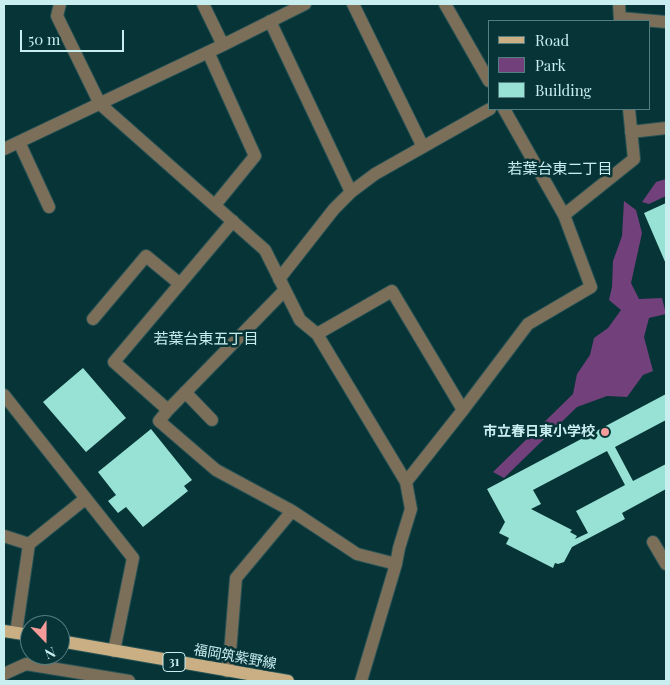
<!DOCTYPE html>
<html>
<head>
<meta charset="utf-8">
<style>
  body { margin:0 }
  #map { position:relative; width:670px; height:685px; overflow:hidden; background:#073437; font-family:"Playfair Display",serif }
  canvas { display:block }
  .frame { position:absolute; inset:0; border:5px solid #c9eef0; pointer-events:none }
  .legend { position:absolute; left:488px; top:20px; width:162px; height:90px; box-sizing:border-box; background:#073437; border:1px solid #557e81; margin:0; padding:6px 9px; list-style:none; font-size:15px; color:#c9eef0 }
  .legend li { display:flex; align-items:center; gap:10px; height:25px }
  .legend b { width:25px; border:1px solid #557e81 }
  .north { position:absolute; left:20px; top:615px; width:50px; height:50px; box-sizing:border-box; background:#073437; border:1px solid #557e81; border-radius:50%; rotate:158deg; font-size:14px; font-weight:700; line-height:20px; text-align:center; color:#c9eef0 }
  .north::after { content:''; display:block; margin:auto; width:18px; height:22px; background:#f59b99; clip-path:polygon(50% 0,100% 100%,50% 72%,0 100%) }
  .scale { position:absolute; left:20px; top:30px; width:104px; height:22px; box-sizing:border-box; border:2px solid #c9eef0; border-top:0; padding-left:6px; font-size:15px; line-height:18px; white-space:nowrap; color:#c9eef0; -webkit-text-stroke:4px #073437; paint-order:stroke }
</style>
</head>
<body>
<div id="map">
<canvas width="670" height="685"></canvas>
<div class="frame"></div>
<ul class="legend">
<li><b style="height:6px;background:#c9af83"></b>Road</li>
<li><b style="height:14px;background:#72417b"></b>Park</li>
<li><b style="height:14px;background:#97e2d4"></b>Building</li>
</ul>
<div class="north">N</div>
<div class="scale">50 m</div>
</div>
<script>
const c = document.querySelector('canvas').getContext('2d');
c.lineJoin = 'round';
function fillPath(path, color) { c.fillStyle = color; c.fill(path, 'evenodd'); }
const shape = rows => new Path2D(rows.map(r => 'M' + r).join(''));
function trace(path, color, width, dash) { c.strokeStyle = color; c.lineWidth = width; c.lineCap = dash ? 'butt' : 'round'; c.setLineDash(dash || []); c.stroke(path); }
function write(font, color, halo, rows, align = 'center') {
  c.font = font + ' "Playfair Display","Noto Sans JP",serif'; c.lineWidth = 5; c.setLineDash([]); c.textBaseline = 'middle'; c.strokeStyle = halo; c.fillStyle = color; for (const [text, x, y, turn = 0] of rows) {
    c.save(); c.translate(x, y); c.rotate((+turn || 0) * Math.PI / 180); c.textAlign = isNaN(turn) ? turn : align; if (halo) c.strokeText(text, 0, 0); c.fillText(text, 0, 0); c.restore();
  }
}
fillPath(shape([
  [666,179,666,196,649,204,642,202,656,182],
  [624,201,636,210,642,233,631,283,639,299,662,298,666,314,649,318,644,337,653,371,643,375,627,397,607,396,577,407,504,478,493,472,573,394,577,374,590,355,594,338,608,328,621,310,609,300,612,287,613,261,622,236]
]), '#72417b');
fillPath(shape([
  [666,203,666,264,644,213],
  [83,368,126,418,86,452,43,402],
  [666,394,666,420,615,447,633,481,666,464,666,489,622,513,625,519,572,547,564,562,558,564,555,563,553,568,506,544,509,538,499,533,505,522,487,489],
  [607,451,625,485,576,511,588,533,575,539,577,536,570,532,572,530,531,509,541,504,533,490],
  [151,429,192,480,184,486,188,491,143,527,126,507,118,513,108,501,116,495,98,472]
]), '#97e2d4');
const minor = shape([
  [60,4,57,16,100,104,265,250,300,320,317,334,406,482,411,509,399,548,396,564,361,681],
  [203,4,223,45],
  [353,4,423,147],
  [445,4,489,81],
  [619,4,620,21],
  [620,18,666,22],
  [270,21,351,192],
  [208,52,255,156,215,205],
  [504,109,564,215],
  [631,132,666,128],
  [19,142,49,207],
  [4,149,223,45,305,4],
  [233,221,114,362,168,410,285,290],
  [279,279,334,209,351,192,375,174,490,109],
  [93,319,146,256,180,284],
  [317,334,392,291,463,410],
  [185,392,212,420],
  [4,395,133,558,114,651],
  [168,410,159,421,216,470,292,511,357,554,396,564],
  [406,482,463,410,528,324,591,287,564,215,634,159,629,109],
  [4,536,29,544,85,499],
  [653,542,666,564],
  [16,633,29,544],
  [227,671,230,653,236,578,292,511],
  [4,674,26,664,129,681]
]);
const major = shape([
  [4,631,30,635],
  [60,641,288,681]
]);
trace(minor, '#265255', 14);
trace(major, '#265255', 14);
trace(minor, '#7b6f5a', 12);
trace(major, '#c9af83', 12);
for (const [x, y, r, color] of [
  [605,432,5,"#f59b99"]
]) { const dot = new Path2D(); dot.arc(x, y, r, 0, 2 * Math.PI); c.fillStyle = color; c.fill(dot); trace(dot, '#073437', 2); }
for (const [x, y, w] of [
  [174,662,22]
]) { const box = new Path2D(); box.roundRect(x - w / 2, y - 9.5, w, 19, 4); c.fillStyle = '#073437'; c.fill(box); trace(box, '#c9eef0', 1); }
write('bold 12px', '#c9eef0', null, [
  ["31",174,662]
]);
write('bold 14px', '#c9eef0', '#073437', [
  ["市立春日東小学校",595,432]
], 'right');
write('14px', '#c9eef0', '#073437', [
  ["福岡筑紫野線",235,657,10]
]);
write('15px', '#c9eef0', '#073437', [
  ["若葉台東二丁目",560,169],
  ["若葉台東五丁目",206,339]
]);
</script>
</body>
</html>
